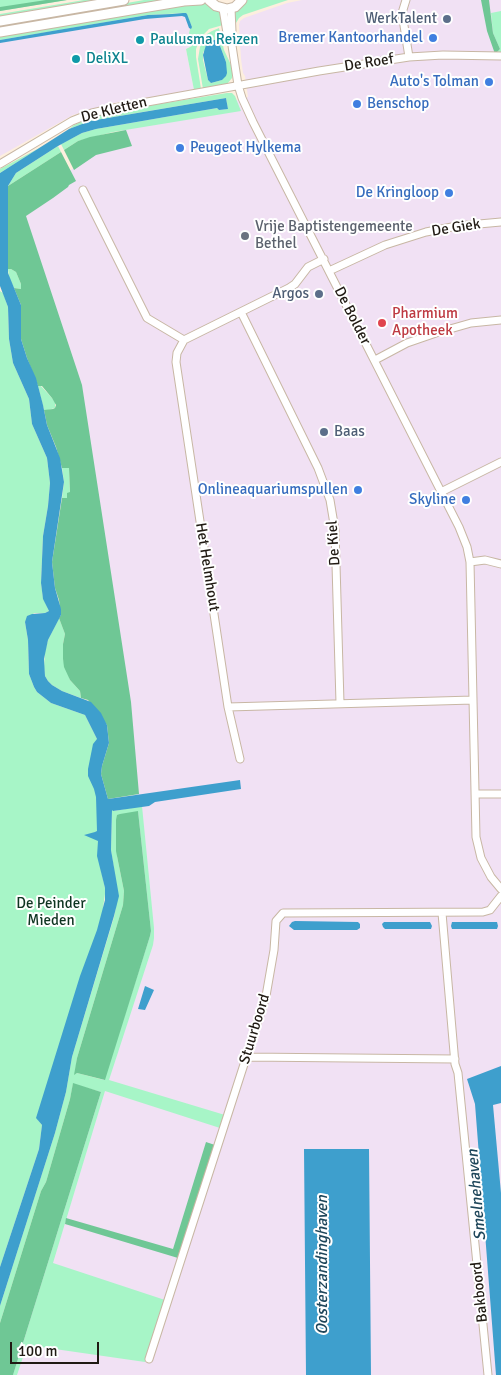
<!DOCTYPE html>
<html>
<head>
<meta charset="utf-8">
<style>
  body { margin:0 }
  #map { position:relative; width:501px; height:1375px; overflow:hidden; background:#fdefde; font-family:Signika,sans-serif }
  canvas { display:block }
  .scale { position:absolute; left:10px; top:1342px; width:89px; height:22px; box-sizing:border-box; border:2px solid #201a13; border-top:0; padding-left:6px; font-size:15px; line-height:18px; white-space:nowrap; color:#201a13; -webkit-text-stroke:4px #fff; paint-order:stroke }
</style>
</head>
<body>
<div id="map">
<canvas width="501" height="1375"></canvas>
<div class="scale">100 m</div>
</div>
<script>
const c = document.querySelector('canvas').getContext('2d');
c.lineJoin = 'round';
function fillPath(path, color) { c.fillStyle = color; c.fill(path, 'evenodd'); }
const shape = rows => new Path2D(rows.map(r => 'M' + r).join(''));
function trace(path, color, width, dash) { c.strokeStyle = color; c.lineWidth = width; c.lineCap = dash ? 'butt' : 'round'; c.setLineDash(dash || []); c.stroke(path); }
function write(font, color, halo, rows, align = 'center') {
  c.font = font + ' Signika,sans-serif'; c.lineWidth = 4; c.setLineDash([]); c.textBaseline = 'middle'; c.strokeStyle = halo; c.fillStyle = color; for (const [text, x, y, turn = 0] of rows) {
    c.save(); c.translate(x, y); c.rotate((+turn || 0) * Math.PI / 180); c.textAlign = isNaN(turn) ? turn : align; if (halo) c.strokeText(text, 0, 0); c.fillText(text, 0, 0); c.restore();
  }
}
fillPath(shape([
  [302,0,501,0,501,1375,8,1375,145,933,130,730,20,212,95,150,125,139,120,124,222,105,248,97,245,76,243,73,241,59,239,25,240,21,244,18,287,3],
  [186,15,190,29,189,33,192,46,186,49,194,90,114,103,96,108,73,115,0,156,0,39,139,16]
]), '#f1e1f4');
fillPath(shape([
  [0,0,67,0,0,11],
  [84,0,103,0,0,17,0,14],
  [144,0,168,0,0,28,0,25],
  [245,0,288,0,243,15,239,18,236,23,234,23,234,12],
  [204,2,218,11,221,15,223,25,209,29,204,34,199,41,196,49,196,57,201,89,194,90,186,49,192,46,189,33,190,29,192,27,186,13,148,15,0,40,0,35],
  [501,11,501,54,495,54,500,49,493,33,491,13],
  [219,28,224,50,232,67,232,78,227,84,203,89,198,59,200,47,207,34,212,31],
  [219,43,226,62,222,80,211,83,208,80,203,60,203,52],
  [227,93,232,93,235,96,241,111,113,132,78,141,64,150,61,144,82,133,96,129,217,108,219,110,228,109,226,98,119,116,90,121,69,129,74,125,93,117,116,111],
  [43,146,30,154,0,173,0,169],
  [58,146,61,152,8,186,16,173],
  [8,269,11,269,16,272,21,284,21,289,14,288,9,278],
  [0,291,3,293,8,307,9,339,13,363,29,399,32,424,47,458,50,483,48,506,43,536,41,583,43,598,49,611,45,613,34,613,25,622,28,640,29,674,34,687,37,692,51,703,85,715,97,739,96,785,101,870,105,888,105,894,103,908,103,917,38,1120,42,1125,39,1149,0,1267],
  [40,385,52,398,55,402,55,408,48,410,44,410,38,386],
  [62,468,69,468,70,493,67,498,62,498,64,482],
  [59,618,65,634,63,644,63,659,70,680,80,691,81,698,62,691,52,685,48,681,45,676,44,667,45,651,48,640],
  [142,806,154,928,154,938,153,945,109,1080,225,1115,220,1128,105,1091,53,1263,165,1300,145,1362,27,1345,17,1375,13,1375,101,1092,73,1084,70,1099,46,1182,41,1191,0,1323,0,1306,55,1133,66,1092,72,1057,114,917,116,907,114,869,111,850,112,809,114,811],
  [138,811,151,931,150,936,104,1080,77,1073,75,1074,77,1058,123,905,124,891,117,856]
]), '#a7f5c7');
fillPath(shape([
  [46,0,67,0,0,11,0,7],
  [481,0,489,0,493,33,500,49,495,54,487,31],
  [126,130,132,146,96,155,74,170,64,150,78,141,90,137],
  [61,152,76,181,69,185,68,187,53,198,26,216,82,385,131,702,139,794,108,799,101,774,102,766,109,743,107,725,88,700,81,698,80,691,70,680,64,667,63,659,63,644,65,634,59,618,61,615,59,600,55,588,52,562,62,498,67,498,67,493,70,492,69,468,62,468,56,447,47,425,44,410,53,409,55,408,56,405,52,398,42,386,38,386,27,358,21,339,21,305,14,288,21,289,21,284,16,272,11,269,8,269,8,186],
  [138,811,151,931,150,936,105,1080,77,1073,74,1075,77,1058,123,905,124,891,116,851,116,820,117,815,120,814],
  [73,1083,101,1092,13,1375,0,1375,0,1323,41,1191,46,1182,70,1099],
  [206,1142,215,1145,178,1258,65,1224,66,1218,173,1249]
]), '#6fc795');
fillPath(shape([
  [183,13,186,13,187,14,192,27,191,29,189,28,185,17,182,16,145,19,0,43,0,40,58,30,148,15,172,14],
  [212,40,215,40,219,43,226,62,227,73,226,76,222,80,211,83,208,80,203,55,206,45],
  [226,98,228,109,219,110,217,108,96,129,82,133,58,146,16,173,8,186,8,273,21,305,21,339,27,358,36,378,43,405,47,425,60,458,64,482,52,562,55,588,61,609,61,615,48,640,44,659,45,676,48,681,52,685,62,691,91,702,101,713,107,725,109,743,102,766,101,774,108,799,240,780,241,789,155,802,149,806,113,811,112,810,111,850,119,896,114,916,72,1057,66,1092,55,1133,0,1306,0,1267,39,1149,42,1125,36,1118,80,976,97,930,105,900,105,888,97,856,98,841,84,835,95,832,97,831,96,797,94,789,88,776,88,769,93,744,97,739,85,715,51,703,37,692,34,687,29,674,28,640,25,622,27,616,32,614,45,613,49,611,43,599,41,583,43,536,48,506,50,483,47,458,32,424,29,399,13,363,9,339,8,307,0,286,0,173,69,129,90,121],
  [295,921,358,922,360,924,360,928,357,930,294,930,289,926,292,922],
  [384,922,430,922,432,926,431,929,385,929,383,927,382,924],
  [452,922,497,922,498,926,497,929,452,929,451,926],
  [145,986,154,990,145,1010,138,1009],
  [501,1066,501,1103,493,1105,501,1193,501,1375,496,1375,475,1104,467,1079],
  [304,1149,369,1149,371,1375,306,1375]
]), '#3e9fcd');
const minor = shape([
  [406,0,402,13,409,57],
  [231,8,232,32,231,39,238,85,242,98,253,122,459,527,467,547,470,562,485,560,501,564],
  [223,9,227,33,231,39],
  [0,164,72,121,92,113,114,108,319,71,409,57,443,55,501,56],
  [83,190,147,318,184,340],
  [329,271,385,245,426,232,457,226,501,222],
  [241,312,318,468,330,500,335,530,340,703],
  [375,360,407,343,436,333,471,323,501,320],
  [441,492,501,462],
  [470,562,476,837,481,858,491,877,501,889],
  [228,707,473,700],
  [240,759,228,707,176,362,177,353,184,340,289,288,295,284,308,267,324,259],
  [475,794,501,794],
  [442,913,455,1064,458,1073,488,1375],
  [246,1057,455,1059],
  [149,1359,266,996,274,950,276,921,283,913,483,912,490,910,501,896]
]);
const major = shape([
  [209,0,216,6,227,9,235,7,242,0],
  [0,21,124,0],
  [0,32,184,1,201,0]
]);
trace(minor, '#c8b7a4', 9);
trace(major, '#c8b7a4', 11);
trace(minor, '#fff', 7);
trace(major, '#fff', 9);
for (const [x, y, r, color] of [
  [447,19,5,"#5c6f8a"],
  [433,38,5,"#3f7fe0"],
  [140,40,5,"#0f9aa8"],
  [76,59,5,"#0f9aa8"],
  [489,82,5,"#3f7fe0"],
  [357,104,5,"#3f7fe0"],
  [180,148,5,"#3f7fe0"],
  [449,193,5,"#3f7fe0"],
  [245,236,5,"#6b7280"],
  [319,294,5,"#5c6f8a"],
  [382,323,5,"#e0444e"],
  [324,432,5,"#5c6f8a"],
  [358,490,5,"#3f7fe0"],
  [466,500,5,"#3f7fe0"]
]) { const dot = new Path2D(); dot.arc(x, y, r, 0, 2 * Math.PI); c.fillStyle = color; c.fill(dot); trace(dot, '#fff', 2); }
write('15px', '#4e5e75', '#fff', [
  ["WerkTalent",437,19],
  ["Argos",309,294],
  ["Baas",334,432,"left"]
], 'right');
write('15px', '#366cbe', '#fff', [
  ["Bremer Kantoorhandel",423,38],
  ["Auto's Tolman",479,82],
  ["Benschop",367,104,"left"],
  ["Peugeot Hylkema",190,148,"left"],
  ["De Kringloop",439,193],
  ["Onlineaquariumspullen",348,490],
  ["Skyline",456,500]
], 'right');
write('15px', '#0d838f', '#fff', [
  ["Paulusma Reizen",150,40],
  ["DeliXL",86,59]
], 'left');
write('15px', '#201a13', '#fff', [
  ["De Roef",369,63,-9],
  ["De Kletten",114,110,-14],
  ["De Giek",456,228,-9],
  ["De Bolder",352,316,63],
  ["De Kiel",334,543,-94],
  ["Het Helmhout",207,567,81],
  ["Stuurboord",255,1029,-73],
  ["Bakboord",480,1292,-96]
]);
write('15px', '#5b616d', '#fff', [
  ["Vrije Baptistengemeente",255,227],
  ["Bethel",255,244]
], 'left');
write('15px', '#be3a42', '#fff', [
  ["Pharmium",392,314],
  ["Apotheek",392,331]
], 'left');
write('15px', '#0e3521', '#fff', [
  ["De Peinder",51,904],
  ["Mieden",51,921]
]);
write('italic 16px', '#1e465a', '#fff', [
  ["Smelnehaven",477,1195,-95],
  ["Oosterzandinghaven",323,1265,-90]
]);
</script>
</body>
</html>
